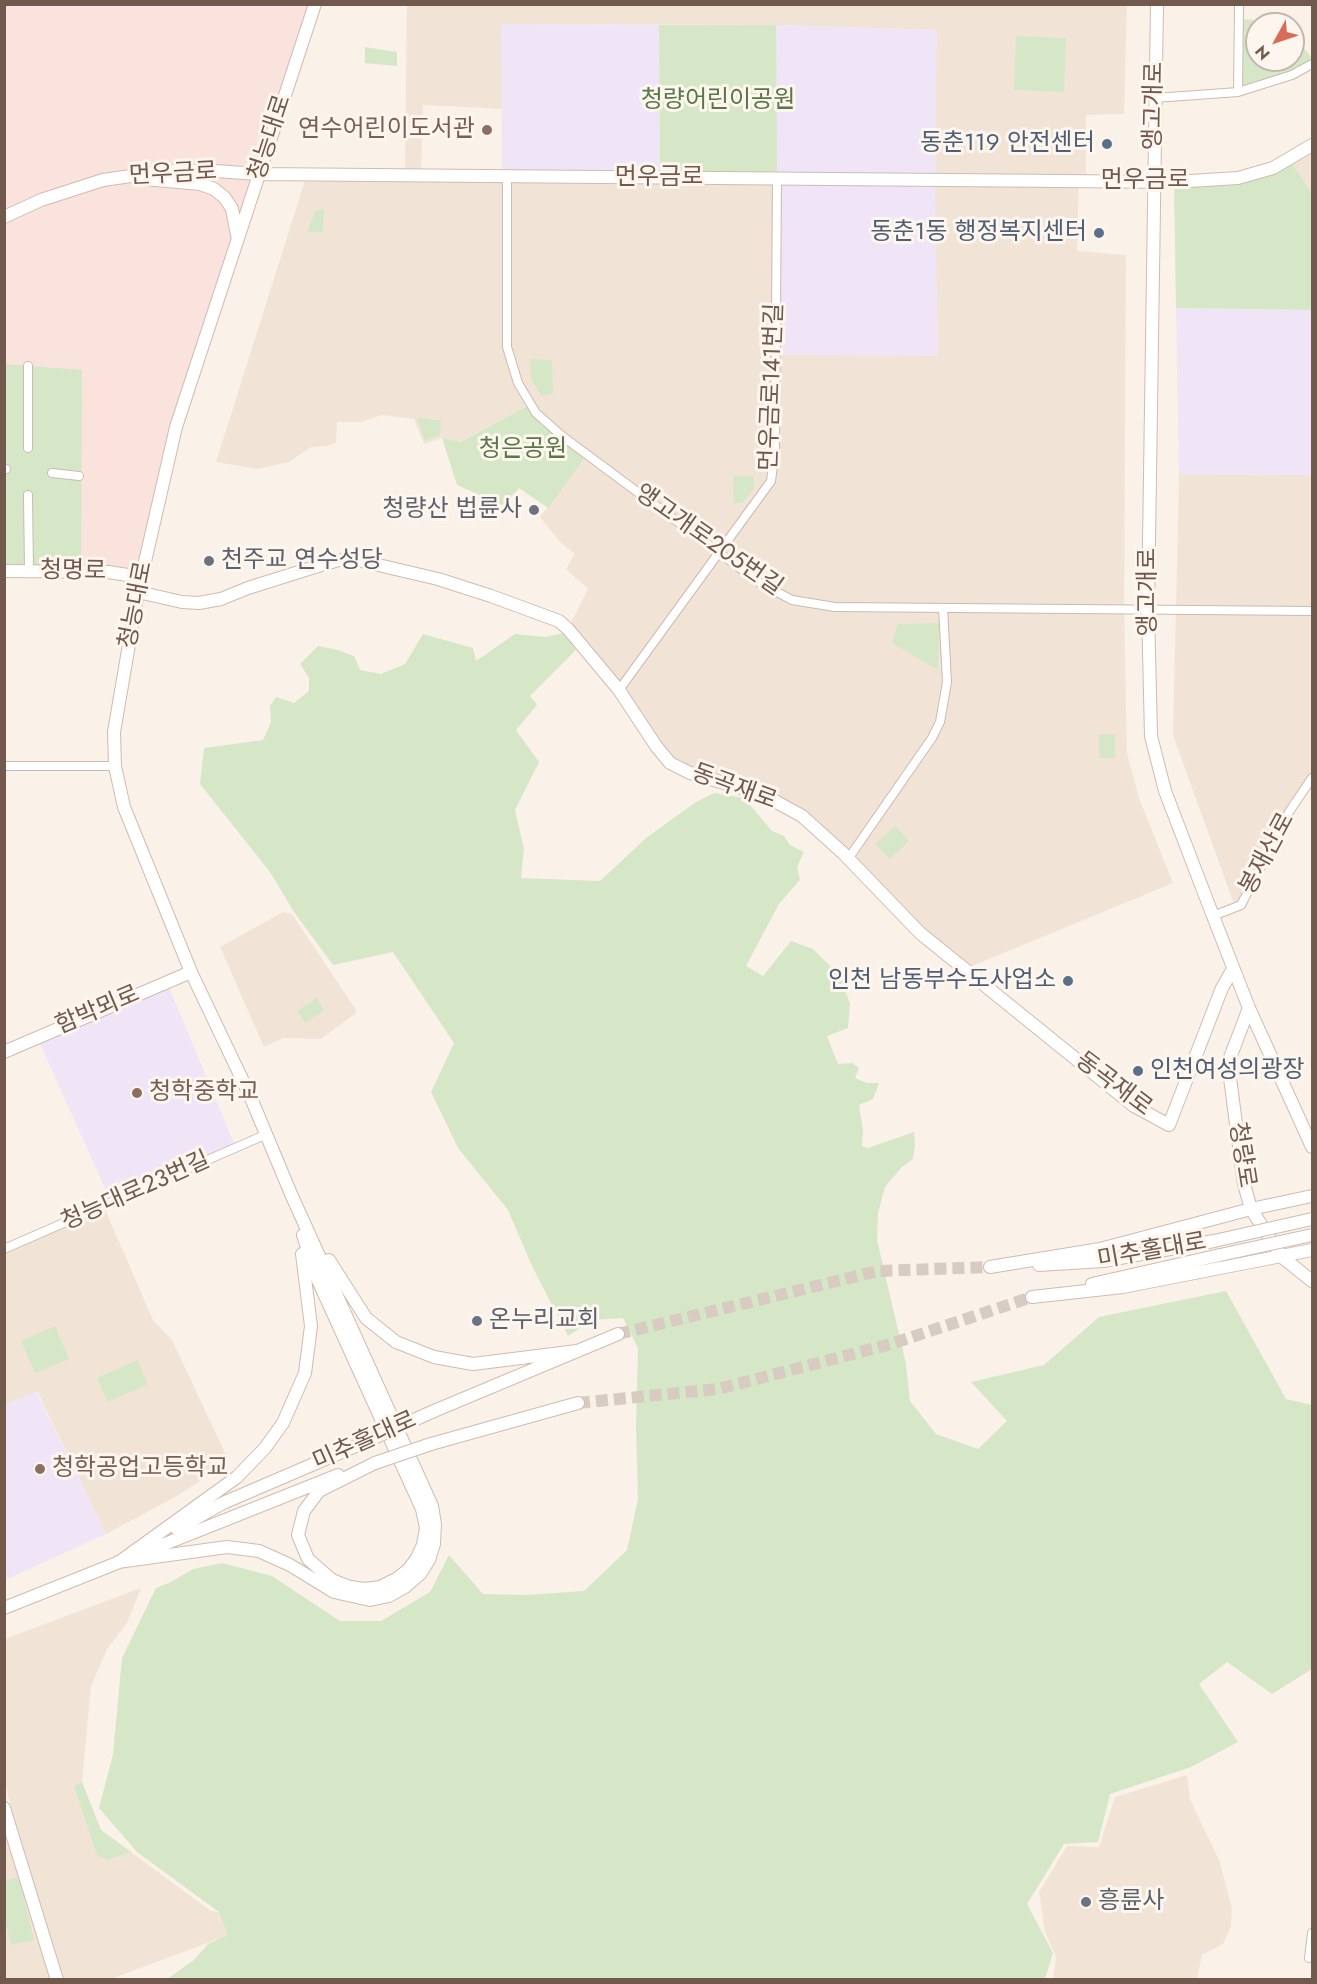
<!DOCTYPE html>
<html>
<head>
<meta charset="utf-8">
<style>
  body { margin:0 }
  #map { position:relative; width:1317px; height:1984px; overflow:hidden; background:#faf2e8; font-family:Jost,sans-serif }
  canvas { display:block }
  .frame { position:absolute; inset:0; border:6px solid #72594e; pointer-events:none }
  .north { position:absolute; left:1245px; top:12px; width:60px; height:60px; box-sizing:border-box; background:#fdf6ee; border:2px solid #c5b7ae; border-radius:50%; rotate:230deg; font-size:16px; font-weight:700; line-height:24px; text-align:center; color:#72594e }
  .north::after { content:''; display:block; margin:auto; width:21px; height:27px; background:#d96c59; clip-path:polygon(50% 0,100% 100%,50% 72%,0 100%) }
</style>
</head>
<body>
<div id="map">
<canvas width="1317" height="1984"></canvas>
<div class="frame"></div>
<div class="north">N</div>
</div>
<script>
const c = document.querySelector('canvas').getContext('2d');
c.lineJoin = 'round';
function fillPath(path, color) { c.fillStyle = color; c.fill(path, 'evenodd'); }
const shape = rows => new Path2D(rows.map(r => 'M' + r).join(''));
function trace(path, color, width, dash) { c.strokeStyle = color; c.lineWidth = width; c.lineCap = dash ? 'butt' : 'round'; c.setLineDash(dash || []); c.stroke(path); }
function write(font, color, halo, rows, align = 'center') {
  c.font = font + ' Jost,"Noto Sans KR",sans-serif'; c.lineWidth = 6; c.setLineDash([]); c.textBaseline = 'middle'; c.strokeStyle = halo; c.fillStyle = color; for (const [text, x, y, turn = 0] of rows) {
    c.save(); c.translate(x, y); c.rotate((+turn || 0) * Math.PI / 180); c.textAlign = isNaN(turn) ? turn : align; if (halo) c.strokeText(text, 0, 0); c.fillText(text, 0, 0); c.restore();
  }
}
fillPath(shape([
  [407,5,1127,5,1124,114,1086,115,1086,182,1079,182,1077,251,1126,255,1124,609,1127,753,1139,798,1173,883,965,969,802,816,670,763,568,629,588,589,566,569,575,554,560,542,540,517,587,455,531,404,459,442,442,438,424,444,414,419,382,415,361,422,337,422,336,443,326,446,311,447,289,462,257,469,216,462,307,174,405,175],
  [502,24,776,25,936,30,935,180,421,175,423,105,502,109],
  [1312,145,1312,193,1289,159],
  [1179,474,1312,475,1312,778,1235,907,1173,735],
  [283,912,292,914,356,1010,356,1013,321,1039,284,1038,264,1047,220,947],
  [104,1207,153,1320,172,1340,228,1459,209,1475,177,1496,106,1534,37,1391,5,1405,5,1248],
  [141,1588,127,1623,107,1649,91,1686,82,1782,101,1830,211,1911,219,1912,229,1935,111,1979,5,1979,4,1825,56,1976,5,1784,5,1639],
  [1187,1775,1190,1799,1219,1860,1232,1908,1231,1926,1223,1944,1202,1955,1197,1979,1053,1979,1056,1957,1045,1932,1039,1892,1067,1846,1099,1847,1115,1797]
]), '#f1e4d7');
fillPath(shape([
  [4,5,315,5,222,289,141,577,5,571]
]), '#fae3dd');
fillPath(shape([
  [501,24,659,25,660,178,502,176],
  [776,25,937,30,935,181,938,356,776,355],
  [1176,308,1312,310,1312,475,1179,474],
  [167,982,236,1148,112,1204,37,1037],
  [36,1391,106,1534,5,1580,5,1405]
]), '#efe5f7');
fillPath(shape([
  [1239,19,1274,21,1278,24,1257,24,1257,60,1293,60,1293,34,1312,58,1312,64,1238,92],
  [659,25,776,25,777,178,660,178],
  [1016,36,1066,38,1064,92,1014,90],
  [365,47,397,52,397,66,365,63],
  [1289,159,1312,193,1312,310,1176,308,1174,182,1238,178],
  [316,210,324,210,323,232,307,232],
  [530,359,552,360,553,393,542,396,531,379],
  [4,364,82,370,81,572,5,571],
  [531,404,587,455,548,508,519,488,504,506,457,485,442,438,460,442],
  [417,418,441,420,440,435,425,441],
  [733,476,754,476,754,489,742,503,734,503],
  [939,623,938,670,892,643,898,624],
  [563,633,576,650,530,696,537,705,516,730,539,762,515,810,524,849,521,878,600,881,646,838,696,802,714,793,744,798,772,831,784,836,790,845,804,852,797,867,800,880,779,904,746,966,763,976,791,941,813,949,840,976,850,1004,848,1028,827,1036,838,1064,852,1063,859,1068,855,1078,867,1083,879,1083,873,1099,859,1105,863,1131,862,1146,868,1148,914,1132,915,1144,913,1159,902,1167,885,1187,878,1213,877,1240,906,1364,910,1401,936,1434,978,1449,1007,1421,971,1382,1044,1365,1099,1317,1226,1291,1286,1399,1312,1405,1312,1669,1272,1694,1227,1662,1199,1684,1238,1742,1191,1767,1110,1794,1098,1842,1064,1844,1027,1904,1053,1953,1045,1979,167,1979,194,1960,208,1944,228,1935,219,1912,137,1852,99,1808,113,1754,122,1658,156,1588,171,1582,193,1569,222,1563,272,1576,340,1621,381,1621,430,1592,449,1555,483,1594,525,1595,584,1591,627,1550,638,1499,636,1426,638,1348,623,1318,592,1320,568,1336,532,1266,508,1210,458,1148,431,1092,454,1043,393,952,333,965,294,912,270,872,200,784,204,748,263,740,271,722,270,706,276,697,294,703,309,691,309,678,300,664,318,646,338,650,354,656,360,670,381,674,405,664,423,634,473,648,476,661,515,634,546,637],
  [1099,734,1115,734,1115,758,1099,758],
  [895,826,909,841,890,859,875,844],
  [316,998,324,1010,305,1023,297,1011],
  [55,1326,69,1359,35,1373,21,1341],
  [137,1360,148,1384,108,1402,97,1378],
  [82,1782,101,1830,131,1852,107,1860,97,1855,74,1786],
  [19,1877,34,1940,11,1945,5,1919,5,1881]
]), '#d6e7c7');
trace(shape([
  [618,1334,878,1271,990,1267],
  [578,1403,718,1389,891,1344,1032,1297]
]), '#d8ccc2', 12, [12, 6]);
const street = shape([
  [1238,92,1239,4],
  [1155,98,1238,92,1292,75,1312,64],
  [507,176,507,347,518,383,536,413,562,436,760,583,792,600,835,607,1312,611],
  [28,366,28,448],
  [4,469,6,469],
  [52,473,79,476],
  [28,495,29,571],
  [619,690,771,481,775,450,777,178],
  [4,766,115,766],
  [848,859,932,738,940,722,947,682,943,608],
  [1213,916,1241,905,1289,812,1312,778],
  [4,1249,267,1134],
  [1309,1958,1312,1933]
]);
const secondary = shape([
  [1157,4,1148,609,1151,736,1165,791,1213,916,1249,1008,1312,1147],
  [145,179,200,184,214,189,225,198,232,209,237,235],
  [4,217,41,200,103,180,165,171,215,171,259,174,1174,182,1238,178,1273,168,1312,145],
  [4,571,108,572,141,577],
  [138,592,182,602,199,603,221,599,248,588,321,565,339,560,357,560,438,579,491,596,559,621,568,629,619,690,656,746,670,763,690,773,762,794,802,816,843,853,920,933,1134,1106,1169,1125,1222,988,1233,969],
  [1249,1008,1228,1063,1244,1184,1251,1209,1282,1257,1312,1281],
  [4,1052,191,972],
  [303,1235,317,1278,422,1509,426,1528,423,1545,417,1558,408,1570,396,1579,380,1587,365,1589,350,1587,332,1580,308,1559,298,1535,304,1511,319,1491,375,1463],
  [329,1260,366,1318,396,1342,434,1357,473,1364,577,1351],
  [1039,1265,1103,1261,1214,1241],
  [990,1267,1100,1249,1251,1209,1312,1196],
  [1092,1284,1220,1255],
  [1032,1297,1123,1287,1312,1250],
  [434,1411,618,1334],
  [431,1444,578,1403],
  [177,1529,223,1503,358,1445],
  [122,1560,237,1477,265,1448,283,1423,305,1373,311,1326,302,1254],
  [118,1562,227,1547,259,1551,290,1565,334,1592,370,1600,389,1596,405,1587,420,1574,429,1560,434,1544,435,1524,432,1506,291,1194,251,1098,191,972,124,807,115,766,114,732,138,592,176,427,315,4],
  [4,1608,338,1475],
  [4,1808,57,1980]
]);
trace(street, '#ccbaaf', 10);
trace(secondary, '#d0bbb0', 14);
trace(street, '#fff', 8);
trace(secondary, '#fff', 12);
const secondaryBridge = shape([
  [1214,1241,1312,1219],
  [1220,1255,1312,1235],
  [358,1445,434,1411],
  [375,1463,431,1444]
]);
trace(secondaryBridge, '#d0bbb0', 14, []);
trace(secondaryBridge, '#fff', 12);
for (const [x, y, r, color] of [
  [487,130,6,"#8d6e63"],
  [1107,144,6,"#5c6f8a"],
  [1099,233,6,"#5c6f8a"],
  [534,510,6,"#6b7280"],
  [209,561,6,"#6b7280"],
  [1068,981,6,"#5c6f8a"],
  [1138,1071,6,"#5c6f8a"],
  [137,1093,6,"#8d6e63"],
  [477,1321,6,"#6b7280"],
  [40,1469,6,"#8d6e63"],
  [1086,1902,6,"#6b7280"]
]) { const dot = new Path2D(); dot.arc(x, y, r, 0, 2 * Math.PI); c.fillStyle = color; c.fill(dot); trace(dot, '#fdf6ee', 2); }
write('24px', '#597747', '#fdf6ee', [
  ["청량어린이공원",718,101],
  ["청은공원",523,450]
]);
write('24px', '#72594e', '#fdf6ee', [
  ["앵고개로",1155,106,-89],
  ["청능대로",271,138,-72],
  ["먼우금로",173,175,-3],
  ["먼우금로",659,178],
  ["먼우금로",1145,181],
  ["먼우금로141번길",773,387,-88],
  ["앵고개로205번길",708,541,35],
  ["청명로",73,572,1],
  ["앵고개로",1149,592,-90],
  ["청능대로",137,605,-79],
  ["동곡재로",734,788,20],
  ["봉재산로",1268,854,-62],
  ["함박뫼로",98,1011,-23],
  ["동곡재로",1113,1085,37],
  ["청량로",1241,1155,81],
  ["청능대로23번길",136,1192,-24],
  ["미추홀대로",1152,1252,-10],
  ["미추홀대로",365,1442,-24]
]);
write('24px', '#785e54', '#fdf6ee', [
  ["연수어린이도서관",475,130,"right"],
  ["청학중학교",149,1093],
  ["청학공업고등학교",52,1469]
], 'left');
write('24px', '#4e5e75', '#fdf6ee', [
  ["동춘119 안전센터",1095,144],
  ["동춘1동 행정복지센터",1087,233],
  ["인천 남동부수도사업소",1056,981],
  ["인천여성의광장",1150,1071,"left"]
], 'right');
write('24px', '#5b616d', '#fdf6ee', [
  ["청량산 법륜사",522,510,"right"],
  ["천주교 연수성당",221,561],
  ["온누리교회",489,1321],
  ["흥륜사",1098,1902]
], 'left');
</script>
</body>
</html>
